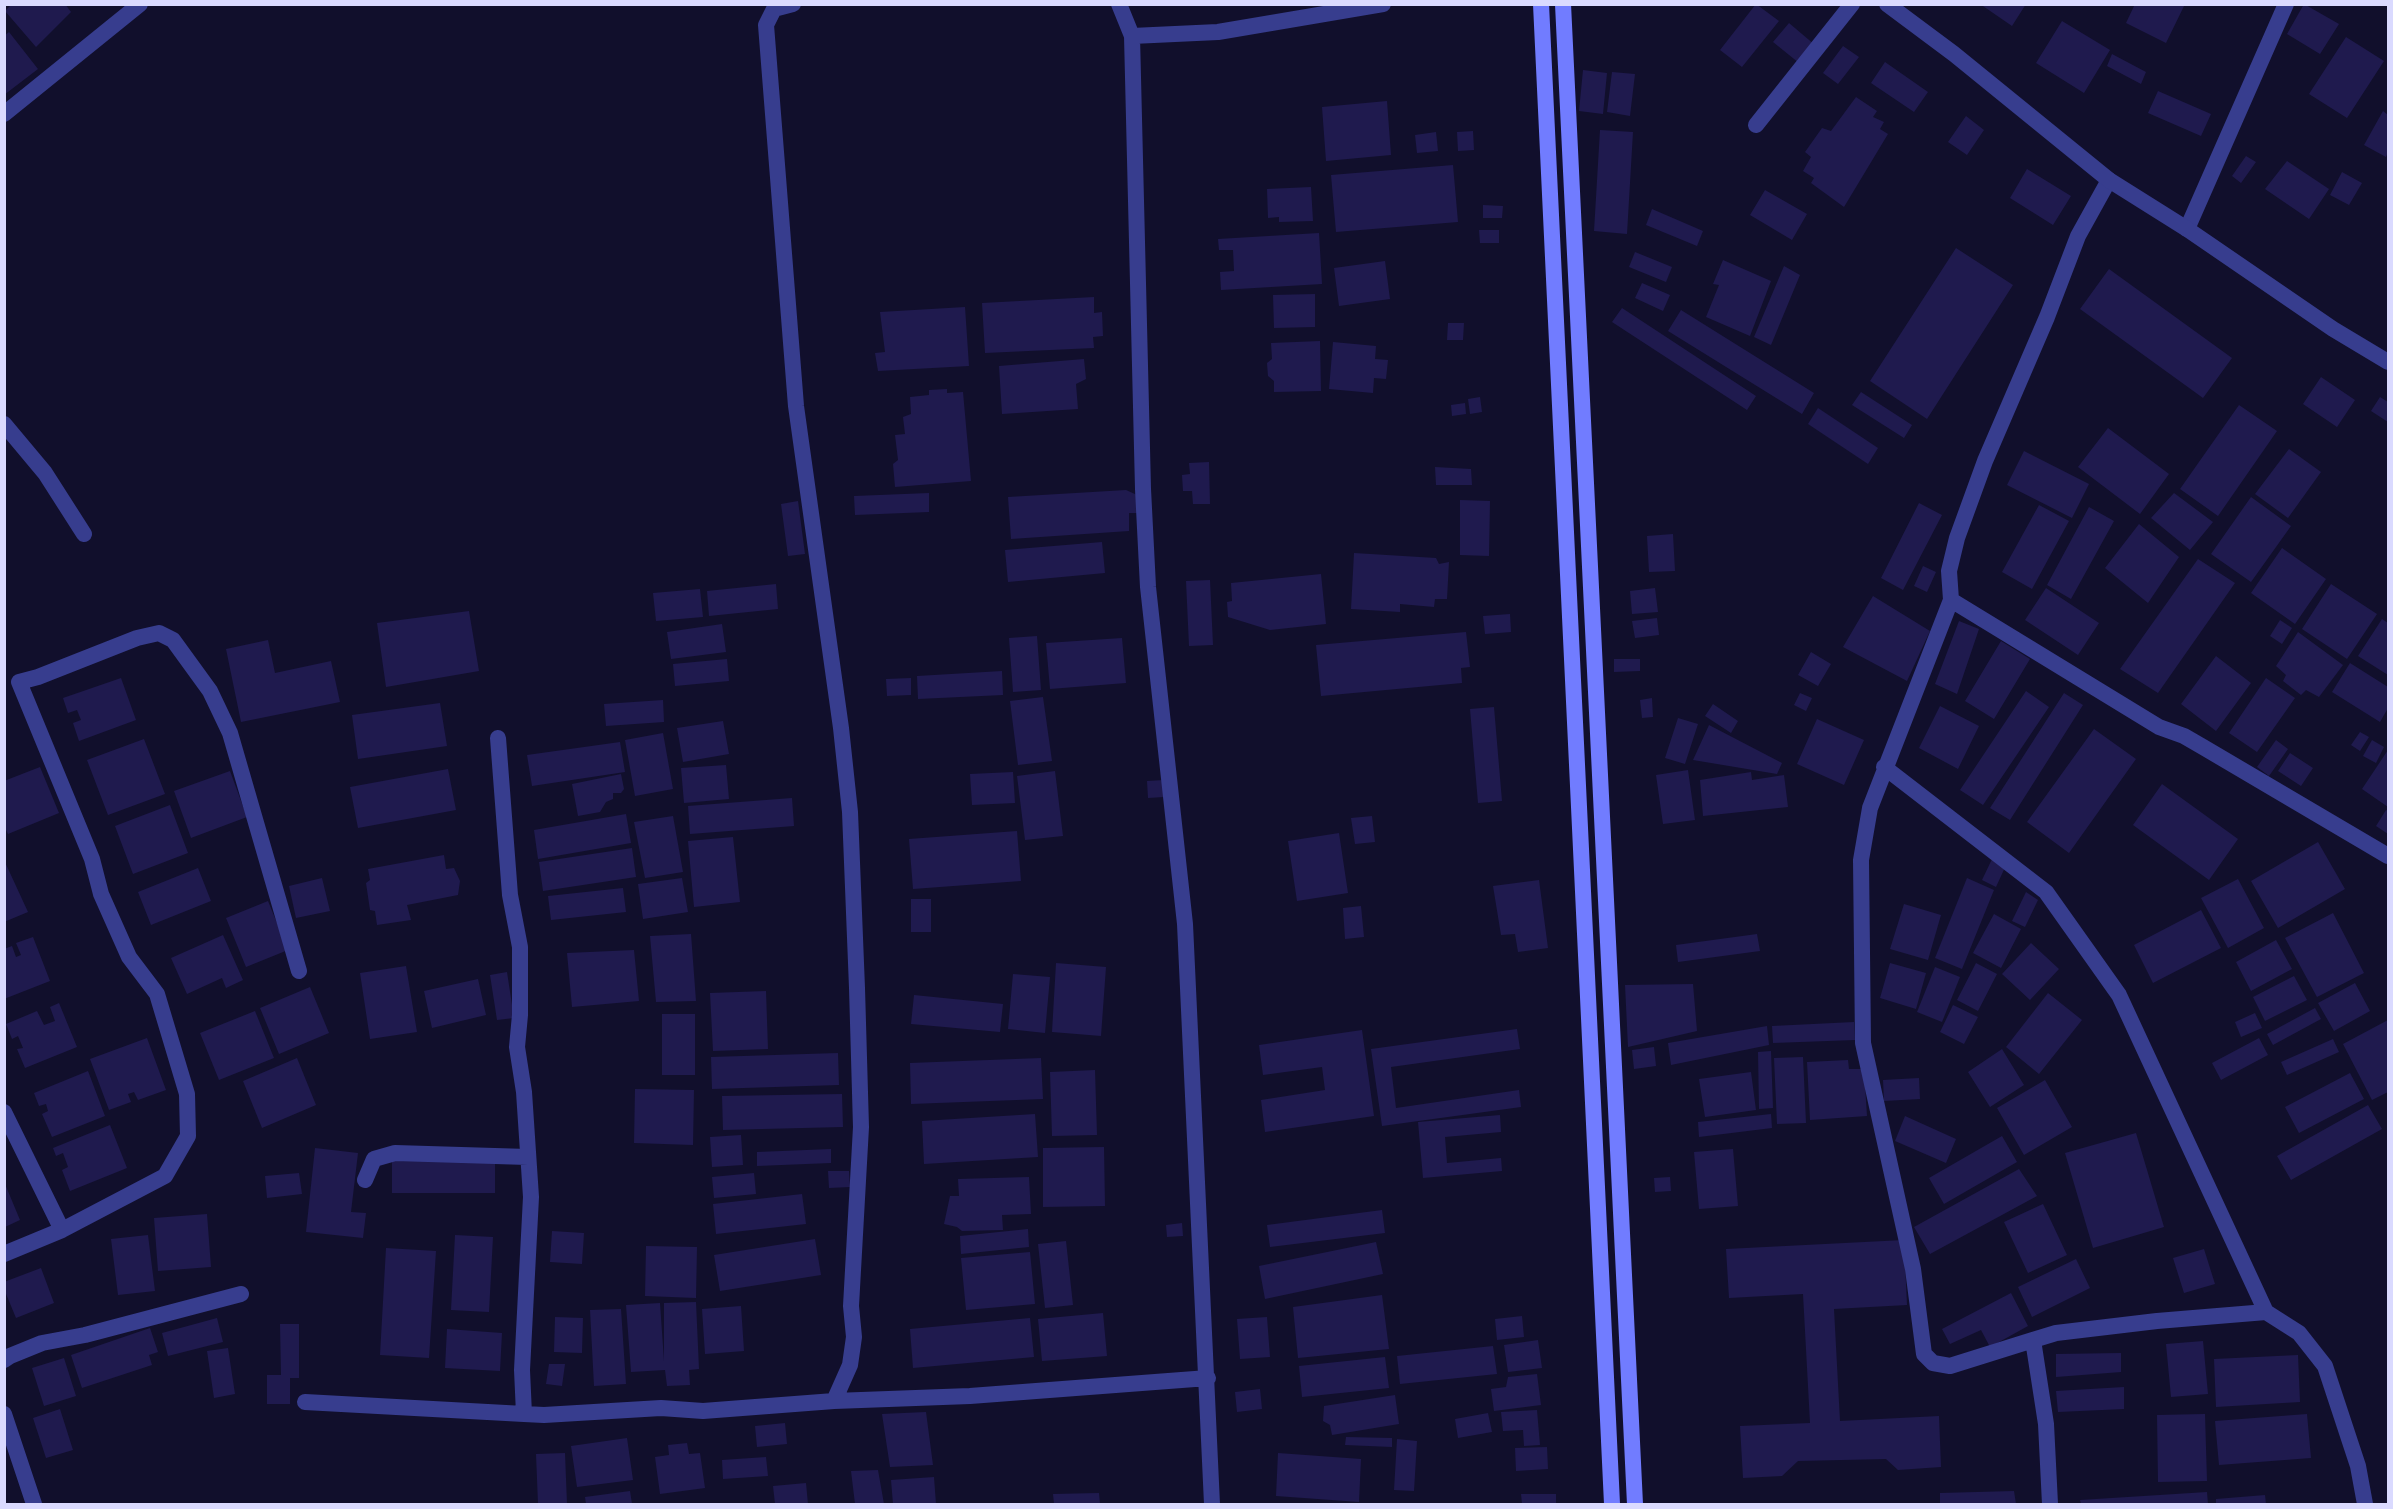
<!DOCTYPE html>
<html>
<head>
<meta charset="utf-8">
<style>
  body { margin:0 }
  #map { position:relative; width:2393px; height:1509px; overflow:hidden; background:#110f2c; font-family:Overpass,sans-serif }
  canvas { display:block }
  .frame { position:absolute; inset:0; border:6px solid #dadaff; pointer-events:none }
</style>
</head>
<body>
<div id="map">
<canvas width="2393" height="1509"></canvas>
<div class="frame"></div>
</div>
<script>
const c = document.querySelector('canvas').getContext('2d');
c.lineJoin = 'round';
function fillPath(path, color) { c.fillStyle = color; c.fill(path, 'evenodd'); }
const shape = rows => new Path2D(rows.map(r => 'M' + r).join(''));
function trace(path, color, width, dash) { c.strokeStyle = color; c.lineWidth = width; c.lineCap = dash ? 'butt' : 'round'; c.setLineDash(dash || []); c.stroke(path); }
fillPath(shape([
  [12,4,65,4,71,12,36,47,5,11],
  [1756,4,1779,21,1742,67,1720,50],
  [1980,4,2026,4,2012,26],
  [2135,4,2185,4,2166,43,2126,23],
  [2304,4,2339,24,2320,54,2287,34],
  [2062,21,2110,50,2084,93,2036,63],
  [1789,23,1815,45,1799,63,1773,42],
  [9,32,38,69,4,95,4,36],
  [2346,37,2384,61,2347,118,2309,94],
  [1843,46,1859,57,1838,84,1823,73],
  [2112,54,2146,72,2141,84,2107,66],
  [1885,62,1928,92,1914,112,1871,83],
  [1583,70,1607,73,1603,114,1579,111],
  [1612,72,1635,74,1630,116,1607,112],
  [2158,91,2211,114,2201,136,2148,113],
  [1856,97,1877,111,1873,117,1884,122,1880,129,1888,134,1844,207,1811,183,1814,178,1803,171,1811,157,1805,152,1822,128,1831,131],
  [1387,101,1391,155,1326,161,1322,107],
  [2383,111,2388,115,2388,152,2386,157,2364,145],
  [1966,116,1984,130,1967,155,1948,142],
  [1600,130,1633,132,1627,234,1594,231],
  [1473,131,1474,150,1458,151,1457,132],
  [1436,132,1438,151,1417,153,1415,135],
  [2246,156,2256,162,2241,183,2232,176],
  [2287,161,2329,189,2309,219,2265,189],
  [1453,165,1458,222,1336,232,1331,175],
  [2027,169,2071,196,2053,225,2010,198],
  [2342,172,2362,183,2349,205,2330,195],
  [1311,187,1313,221,1279,222,1279,217,1268,218,1267,189],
  [1765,190,1807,214,1792,240,1750,215],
  [1483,205,1503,206,1502,218,1483,218],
  [1652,209,1703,231,1697,246,1646,225],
  [1479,230,1499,230,1499,243,1480,243],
  [1319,233,1322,284,1221,290,1220,272,1234,271,1233,250,1219,250,1218,239],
  [1956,248,2013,285,1927,419,1870,381],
  [1635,252,1672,267,1666,282,1629,267],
  [1723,260,1771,281,1750,336,1706,317,1719,285,1713,284],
  [1385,261,1390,299,1339,306,1334,268],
  [1784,266,1800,275,1771,345,1754,337],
  [2109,269,2232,358,2203,398,2080,309],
  [1642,283,1670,295,1663,311,1635,298],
  [1315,294,1315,327,1274,328,1273,295],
  [1094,297,1094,313,1102,312,1103,336,1093,337,1094,348,985,353,982,303],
  [965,307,969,366,878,371,875,353,885,352,880,312],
  [1622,308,1756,396,1747,410,1612,322],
  [1681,310,1814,393,1802,414,1668,331],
  [1448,323,1464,323,1463,340,1447,340],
  [1320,341,1321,391,1274,392,1274,381,1268,376,1267,363,1272,359,1271,343],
  [1333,342,1376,346,1375,359,1388,360,1386,379,1374,378,1373,393,1329,389],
  [1084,359,1086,379,1076,384,1078,409,1002,414,999,366],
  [2321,377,2355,400,2337,427,2303,404],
  [947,389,947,393,963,392,971,481,895,487,893,464,898,460,895,435,905,434,903,417,911,414,910,397,929,395,929,390],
  [1861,392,1912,425,1904,438,1852,405],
  [1480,397,1482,412,1470,414,1468,399],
  [2380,397,2388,402,2388,422,2371,411],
  [1465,403,1466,414,1452,416,1451,405],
  [2239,405,2277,431,2218,516,2180,489],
  [1818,408,1878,448,1868,464,1808,424],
  [2108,428,2169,474,2140,514,2078,467],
  [2289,449,2321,472,2288,518,2255,494],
  [2024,451,2089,484,2072,518,2007,485],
  [1209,462,1210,504,1193,504,1192,491,1183,491,1182,475,1190,474,1189,463],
  [1435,467,1471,469,1472,485,1436,485],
  [1126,490,1137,495,1139,513,1129,513,1129,531,1011,539,1008,497],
  [929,493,929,512,855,515,854,496],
  [2174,493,2213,522,2190,550,2151,518],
  [2251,497,2291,526,2251,582,2211,554],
  [1460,500,1490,501,1489,556,1460,555],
  [798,501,805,554,788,556,781,504],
  [1919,503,1942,515,1903,590,1881,578],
  [2039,505,2069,521,2032,589,2002,572],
  [2089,507,2114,521,2071,599,2047,585],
  [2139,524,2179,557,2148,603,2105,568],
  [1673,534,1675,571,1649,572,1647,536],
  [1102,542,1105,573,1008,582,1005,550],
  [2282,548,2326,579,2295,624,2251,593],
  [1354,553,1436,558,1439,564,1449,562,1447,599,1435,599,1434,607,1400,604,1400,612,1351,609],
  [2198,559,2235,583,2158,693,2120,669],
  [1923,566,1936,572,1927,592,1914,586],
  [1321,574,1326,624,1270,630,1228,617,1227,602,1232,601,1231,583],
  [1210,580,1213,645,1189,646,1186,581],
  [776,584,778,609,709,616,707,591],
  [2331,584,2377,614,2347,659,2302,629],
  [1655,588,1658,612,1632,614,1630,591],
  [2046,588,2099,623,2078,655,2025,620],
  [700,589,703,617,656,621,653,593],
  [1873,596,1930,631,1907,681,1843,647],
  [469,611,479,671,386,687,377,623],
  [1510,614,1511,632,1485,634,1483,616],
  [1657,618,1659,635,1635,638,1632,621],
  [2382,619,2388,623,2388,675,2358,656],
  [2280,620,2292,628,2282,644,2270,636],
  [1959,621,1979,629,1957,694,1935,684],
  [722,624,726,652,671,659,667,632],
  [1466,632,1470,667,1461,668,1462,683,1321,696,1316,645],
  [2298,632,2343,665,2319,697,2306,690,2301,695,2283,681,2286,675,2276,666],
  [1037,636,1041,690,1013,692,1009,638],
  [1122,638,1126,683,1050,689,1046,643],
  [268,640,275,673,331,661,340,702,241,722,226,649],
  [2001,641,2030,659,1994,719,1965,701],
  [1811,652,1831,664,1818,686,1798,675],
  [2216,656,2251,683,2216,731,2181,704],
  [727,659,729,681,675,686,673,664],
  [1614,659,1640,659,1640,671,1614,672],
  [2350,663,2388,687,2388,708,2380,722,2332,692],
  [1002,671,1003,695,918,699,917,676],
  [121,678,136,720,79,741,73,723,81,720,77,710,68,713,63,698],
  [911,678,911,695,887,696,886,679],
  [2266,678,2295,698,2257,752,2229,733],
  [2026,691,2049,707,1983,805,1960,790],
  [1800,693,1812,698,1806,711,1794,705],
  [2064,693,2083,705,2010,820,1990,808],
  [1043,697,1052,761,1018,765,1010,701],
  [1652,698,1653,717,1642,718,1640,700],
  [663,700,664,722,606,726,604,704],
  [440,703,447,746,358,759,352,715],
  [1713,704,1738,721,1731,733,1705,716],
  [1940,706,1979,726,1958,769,1919,748],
  [1494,707,1502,801,1478,803,1470,709],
  [1678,718,1698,724,1685,764,1665,758],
  [1817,719,1864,740,1844,785,1797,764],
  [723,721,729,754,683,762,677,728],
  [1709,725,1782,763,1777,774,1693,760],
  [2094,729,2136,759,2069,853,2027,822],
  [2360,732,2369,737,2360,751,2351,745],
  [663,733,673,789,635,796,625,740],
  [144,739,165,794,108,815,87,760],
  [2276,740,2288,749,2269,776,2257,767],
  [2372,740,2384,747,2376,763,2363,756],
  [620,742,625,772,532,786,527,755],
  [2388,750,2388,807,2362,789],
  [2290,753,2313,768,2301,786,2278,771],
  [726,765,729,799,684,803,681,768],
  [40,767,59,813,8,834,4,826,4,781],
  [448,769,456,810,358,828,350,787],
  [1688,770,1695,820,1663,824,1656,775],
  [230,771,247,817,191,838,174,791],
  [1055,771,1063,836,1025,840,1017,776],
  [1013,772,1015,803,972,805,970,774],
  [1751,772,1752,780,1784,775,1788,807,1703,816,1700,780],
  [621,774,624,789,621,793,613,793,613,799,606,802,600,812,578,816,572,784],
  [1164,780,1164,797,1148,798,1147,781],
  [2162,784,2238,839,2209,880,2133,825],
  [792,798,794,826,690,834,688,806],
  [170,805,188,853,133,874,115,826],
  [2386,810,2388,811,2388,834,2376,826],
  [626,814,631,843,538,859,534,830],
  [673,816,683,872,645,878,634,822],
  [1372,816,1375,842,1355,844,1351,818],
  [1017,831,1021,881,913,889,909,839],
  [1339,833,1348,893,1297,901,1288,841],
  [733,837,740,902,694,907,688,841],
  [2318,842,2345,889,2278,928,2251,881],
  [632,848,636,877,543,891,539,862],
  [444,855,446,869,454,868,460,881,458,895,407,905,411,920,377,925,375,911,370,910,366,883,370,880,368,869],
  [1993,857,2007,863,1996,887,1982,880],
  [4,860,28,912,4,922],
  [198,868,211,901,151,925,138,892],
  [322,878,330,911,296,918,289,886],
  [682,878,688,912,643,919,638,884],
  [1967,878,1994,890,1962,969,1935,958],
  [2238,879,2264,928,2228,948,2201,898],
  [1539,880,1548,948,1518,952,1515,934,1501,935,1493,886],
  [623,888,626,912,551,920,548,896],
  [2026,892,2038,900,2025,927,2012,921],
  [911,899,931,899,931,932,911,932],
  [268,901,288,950,246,967,226,918],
  [1904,904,1941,915,1928,960,1890,949],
  [1361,906,1364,937,1345,939,1343,908],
  [2201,910,2221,948,2153,983,2134,945],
  [2333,913,2364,973,2317,997,2285,938],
  [1994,914,2021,929,2001,968,1973,953],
  [691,934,696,1001,656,1002,650,936],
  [1757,934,1760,951,1678,962,1676,945],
  [223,935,243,980,226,988,222,978,187,994,171,958],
  [33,937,50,981,4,999,4,949,12,946,16,957,21,955,16,943],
  [2276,940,2292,969,2251,991,2236,962],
  [2031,943,2059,969,2030,1000,2002,974],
  [634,950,639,1001,572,1007,567,953],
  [1056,963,1106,967,1101,1036,1052,1032],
  [1890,963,1926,973,1916,1009,1880,998],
  [1976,963,1997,974,1978,1011,1957,1000],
  [406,966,417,1032,370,1039,360,973],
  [1935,967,1960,977,1942,1022,1917,1012],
  [507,972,514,1018,497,1020,490,975],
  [1013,974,1050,977,1045,1033,1008,1029],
  [2294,976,2307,1000,2265,1021,2253,997],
  [478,979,486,1015,432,1028,424,991],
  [2355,983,2370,1011,2334,1031,2318,1003],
  [1693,984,1697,1031,1628,1047,1625,985],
  [310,987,329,1033,279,1054,260,1008],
  [766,991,768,1049,713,1051,710,993],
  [2048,993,2082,1020,2039,1074,2006,1047],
  [914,995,1003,1004,1000,1032,911,1024],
  [59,1003,77,1047,25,1068,17,1049,23,1048,18,1036,12,1039,6,1024,37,1011,44,1025,55,1021,50,1007],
  [1953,1005,1978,1017,1964,1044,1940,1032],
  [2315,1008,2321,1019,2273,1045,2267,1034],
  [255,1011,274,1058,219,1080,200,1033],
  [2255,1013,2262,1028,2241,1037,2235,1022],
  [662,1014,695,1014,695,1075,662,1075],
  [2388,1020,2388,1092,2372,1100,2343,1044],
  [1854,1022,1855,1040,1773,1043,1772,1026],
  [1767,1026,1769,1045,1671,1065,1668,1043],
  [1517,1029,1520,1049,1391,1067,1396,1108,1519,1090,1521,1107,1382,1126,1371,1049],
  [1362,1030,1374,1116,1265,1132,1261,1100,1325,1090,1322,1067,1263,1075,1259,1045],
  [147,1038,166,1090,138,1100,134,1092,128,1094,131,1102,109,1110,90,1059],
  [2259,1038,2268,1055,2221,1080,2212,1063],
  [2333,1039,2339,1052,2287,1075,2281,1062],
  [1654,1047,1656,1066,1634,1069,1632,1050],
  [2002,1049,2024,1085,1990,1107,1968,1072],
  [1771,1051,1773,1108,1759,1109,1758,1052],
  [838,1053,839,1085,712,1089,711,1057],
  [1803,1057,1806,1123,1777,1124,1774,1058],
  [297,1058,316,1105,262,1128,243,1081],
  [1041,1058,1043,1099,911,1104,910,1063],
  [1848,1060,1849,1069,1864,1069,1867,1116,1810,1120,1807,1062],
  [1095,1070,1097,1135,1052,1136,1050,1072],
  [88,1071,105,1116,52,1137,42,1114,48,1111,46,1104,39,1106,34,1093],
  [1751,1072,1756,1110,1705,1117,1699,1079],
  [2350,1073,2364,1099,2299,1133,2285,1107],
  [1919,1078,1920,1099,1884,1101,1883,1080],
  [2045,1080,2072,1127,2024,1155,1997,1108],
  [635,1089,694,1090,693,1145,634,1143],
  [842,1094,843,1127,723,1130,722,1096],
  [2368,1105,2382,1129,2291,1180,2277,1156],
  [1035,1114,1038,1157,924,1164,922,1121],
  [1771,1114,1772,1128,1699,1137,1698,1122],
  [1500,1115,1501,1132,1445,1137,1447,1163,1501,1158,1502,1171,1423,1178,1418,1122],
  [1905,1116,1956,1139,1946,1163,1895,1141],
  [110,1125,127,1168,70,1191,62,1170,68,1167,63,1153,56,1156,53,1148],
  [2136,1133,2164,1227,2093,1248,2065,1153],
  [741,1135,743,1165,712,1167,710,1137],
  [2002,1136,2017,1162,1944,1204,1929,1178],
  [1104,1147,1105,1206,1043,1207,1043,1148],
  [315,1148,358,1153,351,1212,366,1213,363,1238,306,1232],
  [831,1149,831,1163,757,1166,757,1152],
  [1733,1149,1738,1206,1699,1209,1694,1152],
  [392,1161,495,1161,495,1193,392,1193],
  [2019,1169,2037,1196,1930,1254,1914,1227],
  [828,1171,849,1171,850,1187,829,1188],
  [299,1173,302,1194,267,1198,265,1176],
  [754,1173,756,1194,714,1198,712,1177],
  [1029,1177,1031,1214,1002,1215,1003,1230,962,1231,957,1227,944,1224,950,1196,959,1196,958,1179],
  [1670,1177,1671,1191,1655,1192,1654,1178],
  [5,1184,20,1220,5,1227],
  [802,1194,806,1224,716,1234,713,1204],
  [2043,1204,2067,1255,2028,1273,2004,1222],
  [1382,1210,1385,1233,1270,1247,1267,1225],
  [207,1214,211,1267,158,1271,154,1218],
  [1182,1223,1183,1236,1167,1237,1166,1225],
  [1028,1229,1029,1247,961,1254,960,1236],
  [552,1231,584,1233,582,1264,550,1262],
  [148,1235,155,1291,118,1295,111,1239],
  [455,1235,493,1237,489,1312,451,1310],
  [815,1239,821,1275,720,1291,714,1255],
  [1904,1240,1907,1305,1834,1309,1840,1421,1939,1416,1941,1467,1898,1470,1886,1459,1798,1461,1782,1476,1743,1478,1740,1426,1810,1423,1803,1294,1729,1298,1726,1249],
  [1066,1241,1073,1305,1045,1308,1038,1244],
  [1376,1242,1383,1274,1265,1299,1259,1266],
  [646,1246,697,1247,696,1298,645,1296],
  [386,1248,436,1251,429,1358,380,1355],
  [2204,1249,2215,1284,2184,1293,2173,1258],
  [1030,1252,1035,1304,966,1310,961,1258],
  [2076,1259,2090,1288,2032,1317,2018,1287],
  [41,1268,54,1303,16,1318,4,1289,4,1282],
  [2011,1293,2028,1326,1990,1347,1981,1330,1950,1344,1942,1329],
  [1382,1295,1389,1349,1298,1358,1293,1307],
  [696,1302,699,1369,689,1370,690,1385,667,1386,665,1370,631,1372,626,1305,660,1303,664,1361,664,1303],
  [741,1306,744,1351,705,1354,702,1309],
  [621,1309,626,1384,594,1386,590,1310],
  [1103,1313,1107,1356,1042,1361,1038,1319],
  [1522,1316,1524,1337,1497,1340,1495,1319],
  [555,1317,583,1318,582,1353,554,1352],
  [1267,1317,1270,1357,1240,1359,1237,1319],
  [217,1318,223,1342,168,1356,162,1333],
  [1030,1318,1034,1357,913,1368,910,1329],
  [280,1324,299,1324,299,1378,290,1378,290,1404,267,1404,267,1375,281,1375],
  [150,1328,158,1352,149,1355,152,1365,82,1388,71,1355],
  [447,1329,502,1333,500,1371,445,1368],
  [1538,1340,1542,1368,1508,1372,1504,1345],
  [2203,1341,2208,1394,2171,1397,2166,1344],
  [1493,1346,1497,1374,1400,1384,1397,1356],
  [228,1348,235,1394,214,1398,207,1351],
  [2121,1353,2121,1372,2056,1377,2056,1354],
  [2298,1355,2300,1402,2216,1407,2214,1359],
  [1385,1357,1389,1388,1302,1397,1299,1366],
  [64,1358,76,1396,44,1406,32,1368],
  [549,1364,565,1364,562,1386,546,1384],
  [1537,1374,1541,1405,1494,1411,1491,1389,1506,1387,1508,1377],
  [2124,1387,2124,1409,2058,1412,2056,1391],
  [1260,1389,1262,1409,1237,1412,1235,1392],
  [1395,1395,1399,1424,1332,1435,1330,1425,1323,1421,1324,1406],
  [60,1409,73,1450,46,1458,33,1418],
  [1537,1410,1540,1445,1524,1446,1523,1430,1503,1431,1501,1412],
  [926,1412,933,1465,890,1467,882,1414],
  [1488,1413,1492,1432,1458,1438,1455,1419],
  [2205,1414,2207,1481,2158,1482,2157,1415],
  [2307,1414,2311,1458,2219,1465,2215,1421],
  [785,1423,787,1444,757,1447,755,1426],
  [1346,1437,1392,1438,1392,1447,1345,1445],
  [627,1438,633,1480,577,1487,571,1446],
  [1397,1439,1417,1441,1414,1491,1394,1490],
  [687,1443,689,1454,700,1453,705,1488,660,1494,655,1457,669,1455,668,1445],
  [1547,1447,1548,1469,1516,1471,1515,1448],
  [565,1453,567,1504,538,1504,536,1454],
  [1278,1453,1361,1459,1359,1502,1276,1496],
  [766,1457,768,1476,723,1479,722,1460],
  [878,1470,884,1504,855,1504,851,1471],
  [934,1477,936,1504,893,1504,891,1480],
  [806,1483,808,1504,775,1504,773,1486],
  [630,1491,632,1504,586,1504,585,1497],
  [2014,1491,2016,1504,1940,1504,1940,1493],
  [2207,1492,2208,1504,2081,1504,2080,1500],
  [1099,1493,1100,1504,1054,1504,1053,1494],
  [1521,1494,1556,1494,1556,1504,1522,1504],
  [2265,1495,2266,1504,2216,1504,2216,1499]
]), '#1f1a4e');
trace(shape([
  [1756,125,1852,4]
]), '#373d8e', 16);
trace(shape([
  [793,4,774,9,766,25,796,406,841,728,850,812,857,988,861,1127,851,1306,854,1337,850,1365,834,1401],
  [1119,4,1132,36,1218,32,1383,4],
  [1132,36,1143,489,1148,587,1185,924,1212,1504],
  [4,114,140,4],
  [2109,180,2078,236,2047,317,1985,461,1957,538,1949,571,1951,600,2159,727,2184,736,2203,747,2388,856],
  [2187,229,2286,4],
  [4,424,45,473,84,534],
  [1951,600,1870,808,1861,860,1863,1043,1913,1269,1924,1354,1933,1363,1950,1366,2033,1340,2046,1424,2050,1504],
  [498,738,510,895,520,947,520,1015,517,1047,524,1092,531,1197,522,1370,524,1414,544,1415,661,1408,703,1411,834,1401,970,1396,1208,1378],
  [1884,767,2046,892,2119,995,2266,1312],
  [4,1112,62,1230],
  [365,1180,374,1159,395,1153,528,1157],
  [4,1254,62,1230,165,1176,188,1136,187,1094,157,994,129,957,101,894,92,859,19,682,38,677,137,638,159,633,173,640,210,691,230,733,299,971],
  [2033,1340,2056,1333,2157,1321,2266,1312,2299,1333,2325,1366,2358,1466,2365,1504],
  [4,1360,10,1356,42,1343,85,1335,241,1294],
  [305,1402,524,1414],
  [4,1414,34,1504]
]), '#373d8e', 16);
trace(shape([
  [1887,4,1954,54,2109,180,2187,229,2333,329,2388,362]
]), '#373d8e', 16);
trace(shape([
  [1541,4,1612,1504],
  [1563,4,1635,1504]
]), '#717cff', 16);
</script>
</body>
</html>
